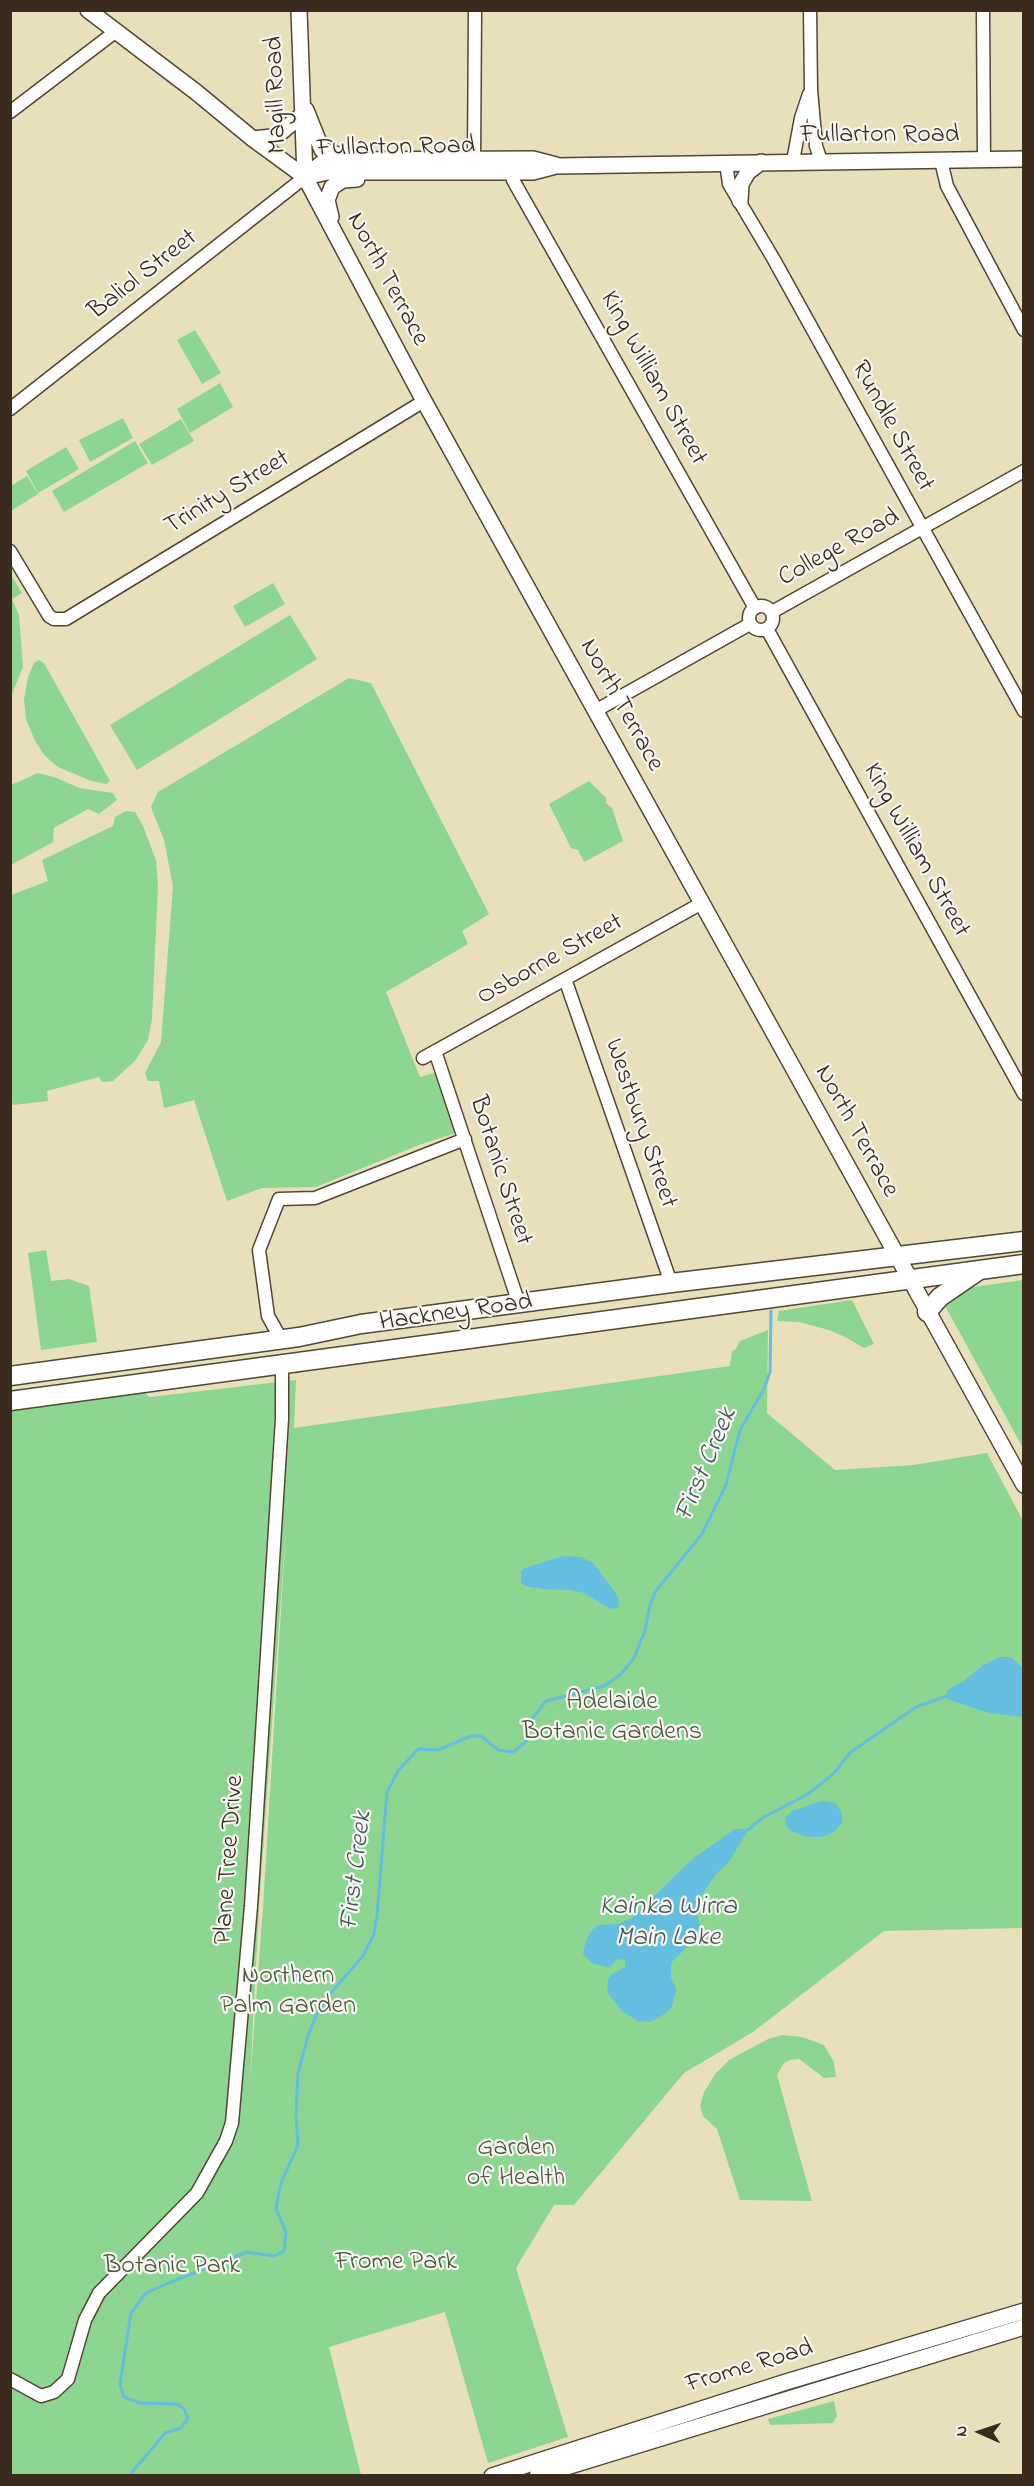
<!DOCTYPE html>
<html>
<head>
<meta charset="utf-8">
<style>
  body { margin:0 }
  #map { position:relative; width:1034px; height:2486px; overflow:hidden; background:#e7e0ba; font-family:"Indie Flower",sans-serif }
  canvas { display:block }
  .frame { position:absolute; inset:0; border:12px solid #3b2a1e; pointer-events:none }
  .north { position:absolute; left:950px; top:2402px; width:60px; height:60px; -webkit-text-stroke:4px #f6f6f2; paint-order:stroke; rotate:273deg; font-size:16px; font-weight:700; line-height:24px; text-align:center; color:#3b2a1e }
  .north::after { content:''; display:block; margin:auto; width:21px; height:27px; background:#3b2a1e; clip-path:polygon(50% 0,100% 100%,50% 72%,0 100%) }
</style>
</head>
<body>
<div id="map">
<canvas width="1034" height="2486"></canvas>
<div class="frame"></div>
<div class="north">N</div>
</div>
<script>
const c = document.querySelector('canvas').getContext('2d');
c.lineJoin = 'round';
function fillPath(path, color) { c.fillStyle = color; c.fill(path, 'evenodd'); }
const shape = rows => new Path2D(rows.map(r => 'M' + r).join(''));
function trace(path, color, width, dash) { c.strokeStyle = color; c.lineWidth = width; c.lineCap = dash ? 'butt' : 'round'; c.setLineDash(dash || []); c.stroke(path); }
function write(font, color, halo, rows, align = 'center') {
  c.font = font + ' "Indie Flower",sans-serif'; c.lineWidth = 4.5; c.setLineDash([]); c.textBaseline = 'middle'; c.strokeStyle = halo; c.fillStyle = color; for (const [text, x, y, turn = 0] of rows) {
    c.save(); c.translate(x, y); c.rotate((+turn || 0) * Math.PI / 180); c.textAlign = isNaN(turn) ? turn : align; if (halo) c.strokeText(text, 0, 0); c.fillText(text, 0, 0); c.restore();
  }
}
fillPath(shape([
  [195,330,221,373,202,384,177,340],
  [220,383,233,407,190,433,177,409],
  [123,418,133,438,90,462,79,440],
  [181,419,194,441,152,465,139,444],
  [135,441,148,463,64,512,52,491],
  [66,447,79,469,38,493,26,471],
  [27,476,38,494,11,511,11,486],
  [11,575,22,593,12,599,19,615,23,667,11,696],
  [273,583,285,604,245,627,233,606],
  [290,615,317,659,137,770,110,725],
  [39,660,44,663,110,781,106,784,91,781,58,767,45,756,35,741,26,719,24,700,28,677,34,663],
  [349,678,371,683,489,914,462,931,468,944,386,992,420,1077,417,1078,437,1072,459,1132,419,1145,316,1187,262,1188,227,1201,194,1100,164,1108,159,1081,148,1081,145,1073,161,1042,173,886,164,840,151,807,158,792],
  [38,773,57,778,79,788,113,793,117,800,99,814,88,809,54,828,53,842,11,865,11,785],
  [589,781,606,798,606,803,612,808,623,841,584,862,578,850,571,848,549,804],
  [126,811,135,812,143,826,156,860,158,886,152,1019,148,1040,135,1061,113,1081,102,1082,99,1077,47,1091,48,1101,13,1105,10,1094,11,895,48,881,42,860,113,826,115,817],
  [46,1250,51,1281,69,1279,89,1286,97,1342,41,1350,28,1253],
  [1023,1280,1023,1448,944,1304,959,1293,973,1287],
  [852,1300,874,1344,864,1348,847,1338,829,1330,799,1322,777,1321,779,1311],
  [768,1330,767,1413,835,1470,913,1465,987,1453,1023,1521,1023,1928,884,1931,753,2032,684,2073,574,2205,554,2205,516,2268,568,2437,488,2463,445,2312,329,2347,361,2475,11,2475,10,1407,71,1399,82,1402,137,1391,141,1391,150,1397,296,1380,294,1428,730,1366,732,1351,736,1349,740,1341],
  [287,1512,263,1907,250,2082,259,1907],
  [782,2035,802,2037,824,2045,834,2062,836,2077,824,2078,799,2059,790,2060,784,2063,777,2075,812,2201,740,2200,717,2129,703,2116,700,2106,704,2092,716,2073,729,2060,768,2039],
  [834,2401,837,2416,833,2423,770,2425,768,2419]
]), '#8cd692');
fillPath(shape([
  [563,1556,581,1557,593,1563,617,1595,619,1600,618,1608,611,1609,584,1593,571,1590,543,1589,524,1586,521,1583,521,1571,525,1568],
  [1000,1657,1011,1657,1023,1668,1023,1717,989,1713,947,1699,947,1690,964,1681,983,1665],
  [822,1801,835,1803,842,1813,842,1823,834,1832,821,1837,808,1837,791,1831,786,1826,785,1818,792,1811],
  [735,1829,749,1829,728,1863,717,1873,699,1899,695,1911,700,1924,696,1938,671,1963,671,1978,676,1989,672,2007,663,2015,650,2022,638,2021,623,2012,607,1992,608,1979,612,1974,625,1967,625,1960,618,1959,610,1967,593,1964,583,1954,586,1940,592,1930,598,1925,618,1924,632,1918,691,1860]
]), '#63bee0');
trace(shape([
  [749,1829,762,1818,808,1794,834,1773,851,1752,916,1707,950,1695],
  [129,2476,165,2433,181,2428,188,2418,184,2409,177,2404,140,2403,124,2397,120,2384,131,2313,146,2293,171,2282,247,2252,274,2256,284,2251,286,2232,276,2209,281,2183,298,2145,296,2115,298,2073,308,2036,317,2013,330,1994,363,1956,374,1934,377,1915,387,1792,398,1771,418,1749,438,1750,471,1736,481,1736,498,1750,513,1752,526,1742,532,1719,546,1701,604,1686,620,1675,634,1658,645,1631,649,1609,655,1592,702,1534,726,1485,740,1430,764,1389,770,1372,771,1311]
]), '#63bee0', 3);
const minor = shape([
  [810,10,811,90,816,146,821,161],
  [983,10,984,160],
  [10,112,115,32],
  [474,160,475,10],
  [793,161,801,118,809,94],
  [941,161,947,186,1024,330],
  [726,163,729,184,773,258,1024,711],
  [512,172,513,180,755,608],
  [10,409,305,177],
  [10,551,49,616,54,619,66,619,424,401],
  '749 618a12 12 0 1 1 24 0a12 12 0 1 1-24 0Z',
  [772,612,1024,471],
  [767,629,1024,1094],
  [595,711,750,624],
  [565,979,671,1283],
  [435,1051,519,1304],
  [423,1058,702,903],
  [281,1339,268,1316,259,1250,279,1199,315,1198,465,1139],
  [10,2379,41,2396,54,2392,68,2379,85,2320,99,2293,197,2193,226,2141,232,2123,251,1906,282,1419,282,1365]
]);
const major = shape([
  [88,10,196,92,253,139,305,177],
  [299,10,305,177,424,401,1024,1485],
  [306,110,322,150,341,156],
  [253,139,272,137,280,133,302,115],
  [307,175,326,160,533,159,556,165],
  [305,177,328,172,533,172,556,166,1024,159],
  [740,201,741,184,748,172,761,162],
  [331,217,327,200,332,187,343,180,357,179],
  [492,2476,786,2382,1024,2311],
  [537,2476,1024,2327]
]);
const highway = shape([
  [927,1312,940,1297,978,1271],
  [10,1376,299,1337,361,1324,671,1283,1024,1241],
  [10,1401,1024,1264]
]);
trace(minor, '#554535', 15);
trace(major, '#554535', 18);
trace(highway, '#554535', 21);
trace(minor, '#fff', 12);
trace(major, '#fff', 15);
trace(highway, '#fff', 18);
write('26px', '#3b2a1e', '#f6f6f2', [
  ["Magill Road",278,95,-92],
  ["Fullarton Road",880,137],
  ["Fullarton Road",396,149,-1],
  ["Baliol Street",144,276,-38],
  ["North Terrace",386,280,62],
  ["King William Street",652,379,61],
  ["Rundle Street",891,427,61],
  ["Trinity Street",228,494,-31],
  ["College Road",840,549,-29],
  ["North Terrace",620,706,61],
  ["King William Street",915,851,61],
  ["Osborne Street",551,961,-29],
  ["Westbury Street",639,1124,71],
  ["North Terrace",855,1132,61],
  ["Botanic Street",499,1171,72],
  ["Hackney Road",456,1314,-8],
  ["Plane Tree Drive",231,1860,-86],
  ["Frome Road",750,2368,-17]
]);
write('26px', '#4f553b', '#f6f6f2', [
  ["Adelaide",612,1704],
  ["Botanic Gardens",612,1734],
  ["Northern",288,1978],
  ["Palm Garden",288,2008],
  ["Garden",516,2150],
  ["of Health",516,2180],
  ["Frome Park",396,2264],
  ["Botanic Park",172,2268]
]);
write('italic 27px', '#475658', '#f6f6f2', [
  ["First Creek",708,1465,-67],
  ["First Creek",358,1871,-83],
  ["Kainka Wirra",668,1909],
  ["Main Lake",668,1940]
]);
</script>
</body>
</html>
